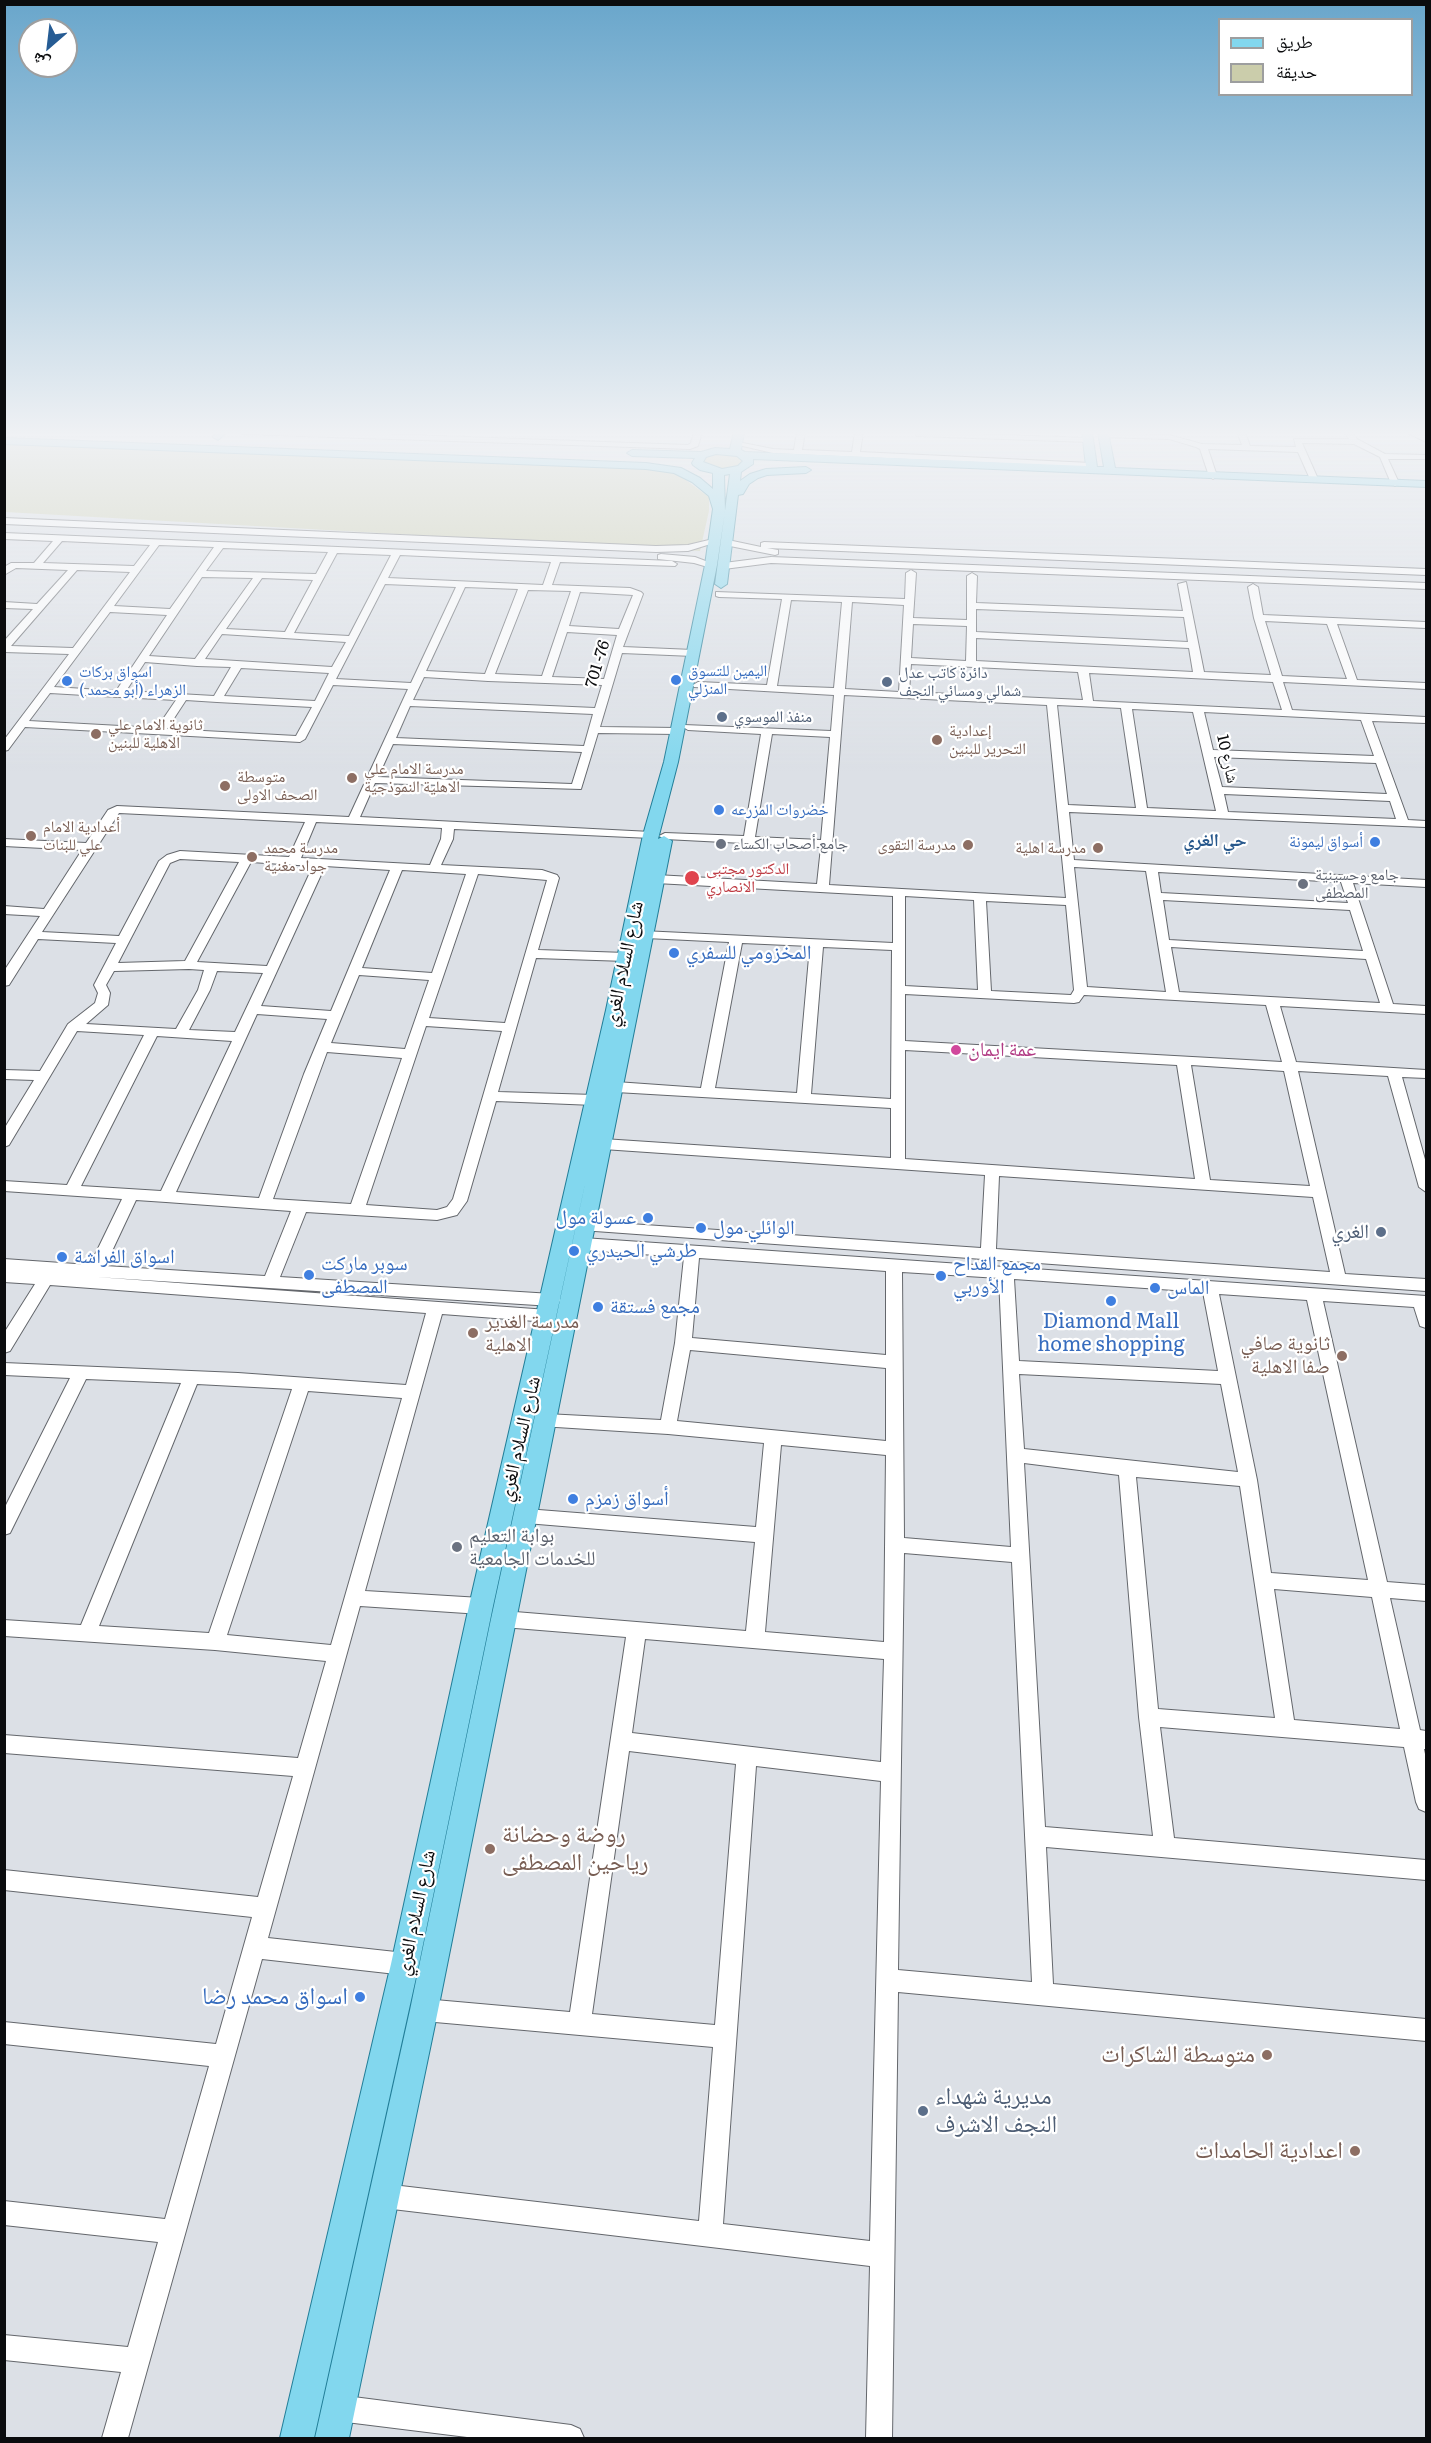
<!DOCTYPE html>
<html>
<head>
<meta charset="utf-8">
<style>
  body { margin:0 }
  #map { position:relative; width:1431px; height:2443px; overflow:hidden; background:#dce0e6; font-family:Literata,"Noto Naskh Arabic",serif }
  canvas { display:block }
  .frame { position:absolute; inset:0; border:6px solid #0b0c0e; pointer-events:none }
  .legend { position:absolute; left:1218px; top:18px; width:195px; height:78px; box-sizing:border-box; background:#fff; border:2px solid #9d9e9f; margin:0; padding:8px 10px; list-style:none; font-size:18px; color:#0b0c0e }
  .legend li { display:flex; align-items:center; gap:12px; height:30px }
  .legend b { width:30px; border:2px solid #9d9e9f }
  .north { position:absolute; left:18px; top:18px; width:60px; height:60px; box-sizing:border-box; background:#fff; border:2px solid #9d9e9f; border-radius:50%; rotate:208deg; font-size:16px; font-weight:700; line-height:24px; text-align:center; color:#0b0c0e }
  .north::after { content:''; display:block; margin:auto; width:21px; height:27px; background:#265c94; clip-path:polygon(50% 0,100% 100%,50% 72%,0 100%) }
</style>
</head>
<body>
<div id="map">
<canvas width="1431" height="2443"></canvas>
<div class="frame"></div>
<ul class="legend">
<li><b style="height:8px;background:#82d7ee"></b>طريق</li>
<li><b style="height:16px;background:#cbcdab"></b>حديقة</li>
</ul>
<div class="north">ش</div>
</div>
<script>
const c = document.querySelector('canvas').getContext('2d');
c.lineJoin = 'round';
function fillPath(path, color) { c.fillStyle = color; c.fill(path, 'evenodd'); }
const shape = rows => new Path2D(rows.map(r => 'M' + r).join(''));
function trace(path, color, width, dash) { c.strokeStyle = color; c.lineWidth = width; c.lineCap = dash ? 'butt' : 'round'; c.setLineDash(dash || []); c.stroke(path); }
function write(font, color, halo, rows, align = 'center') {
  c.font = font + ' Literata,"Noto Naskh Arabic",serif'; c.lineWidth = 4.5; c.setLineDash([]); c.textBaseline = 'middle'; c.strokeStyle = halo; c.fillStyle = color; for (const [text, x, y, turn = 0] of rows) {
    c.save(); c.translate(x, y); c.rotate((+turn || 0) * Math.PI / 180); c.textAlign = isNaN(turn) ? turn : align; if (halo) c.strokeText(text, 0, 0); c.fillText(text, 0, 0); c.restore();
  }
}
fillPath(shape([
  [4,443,660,469,679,475,709,497,709,511,700,551,5,512],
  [713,453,733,453,745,460,741,466,722,469,702,463,703,457]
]), '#cbcdab');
const minor = shape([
  [239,432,326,432,688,445,691,443,694,432,702,432,698,446,690,449,243,434,239,432],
  [797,432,805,432,802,450,852,452,855,432,863,432,860,452,1091,463,1095,465,1091,467,773,453,734,444,738,442,773,449,794,450,797,432],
  [916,432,1088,438,1092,440,1088,442,919,436,916,436,916,432],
  [1237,432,1245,432,1250,446,1296,447,1294,439,1349,439,1344,432,1352,432,1357,439,1385,454,1426,455,1426,459,1388,459,1399,483,1395,486,1391,483,1380,457,1354,444,1302,443,1318,479,1314,482,1310,479,1298,452,1208,449,1217,476,1213,479,1209,476,1200,449,1196,447,1169,439,1104,437,1100,435,1104,433,1169,435,1202,444,1242,445,1237,432],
  [1406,432,1424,433,1426,436,1426,442,1406,432],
  [4,518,656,546,688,545,713,539,717,542,688,551,656,552,4,524,4,518],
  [4,533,672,561,677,564,675,566,560,562,552,585,630,588,641,592,643,594,623,647,693,650,698,653,693,656,622,653,600,727,677,728,682,731,677,734,598,733,581,789,375,783,360,817,651,832,657,835,651,838,454,829,453,839,441,865,542,870,557,875,559,878,538,950,626,953,632,957,626,961,536,958,498,1092,594,1095,601,1100,594,1105,496,1101,467,1201,457,1215,437,1220,306,1212,280,1277,552,1294,558,1296,560,1300,558,1304,552,1306,96,1277,548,1310,554,1312,556,1316,554,1320,548,1322,442,1314,365,1591,481,1598,488,1600,490,1606,488,1612,481,1614,360,1606,268,1938,405,1953,413,1956,416,1964,413,1972,405,1975,262,1959,128,2438,102,2438,121,2372,4,2360,4,2335,128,2347,158,2242,4,2225,4,2201,165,2219,209,2066,4,2044,4,2022,216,2044,252,1917,4,1890,4,1870,258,1897,293,1776,4,1753,4,1735,298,1758,326,1661,215,1650,4,1636,4,1620,81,1625,181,1383,86,1379,10,1533,4,1535,4,1509,70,1378,4,1375,4,1363,238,1373,406,1385,426,1313,50,1285,10,1351,4,1353,4,1333,35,1284,4,1282,4,1259,90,1265,122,1199,4,1191,4,1181,67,1185,144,1035,77,1031,9,1145,4,1147,4,1129,34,1080,4,1079,4,1070,40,1071,68,1024,95,1003,98,993,94,985,116,943,38,939,9,985,4,986,4,971,40,916,4,914,4,906,44,909,82,850,4,846,4,839,86,843,108,810,117,806,349,817,408,689,333,685,305,739,300,742,25,727,8,750,4,751,4,740,69,654,4,652,4,641,33,609,4,608,4,602,37,604,68,570,16,568,4,575,4,567,11,563,34,563,53,541,4,539,4,533],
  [62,541,150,545,134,566,43,563,62,541],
  [159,545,214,547,170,609,114,606,159,545],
  [223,548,328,552,316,574,206,571,223,548],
  [337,553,391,555,349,636,294,633,337,553],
  [400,555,551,562,543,585,388,578,400,555],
  [77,570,130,572,73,648,11,646,77,570],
  [202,577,253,578,195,659,149,656,202,577],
  [262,578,313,580,285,632,226,629,262,578],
  [385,584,456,587,411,683,336,679,385,584],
  [465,587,518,589,485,674,426,671,465,587],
  [528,590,571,591,542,676,495,674,528,590],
  [580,592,633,595,619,629,569,626,580,592],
  [110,612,167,615,116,691,54,687,110,612],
  [567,632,617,635,604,679,552,677,567,632],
  [222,634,346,642,332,667,205,659,222,634],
  [145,662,197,666,231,667,214,696,126,691,145,662],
  [241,668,329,673,315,701,224,696,241,668],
  [424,677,488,681,602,685,595,708,413,700,424,677],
  [50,693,119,697,176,700,157,728,29,721,50,693],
  [186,700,217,702,312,707,296,736,167,729,186,700],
  [410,706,593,714,584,746,396,738,410,706],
  [393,744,582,752,572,784,378,777,393,744],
  [119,813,305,822,289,857,180,851,167,855,159,861,119,936,42,932,119,813],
  [316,822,442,828,441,839,430,865,301,858,316,822],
  [180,859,239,862,185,961,118,963,170,863,180,859],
  [251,862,313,866,267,966,197,962,251,862],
  [325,866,390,870,331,1011,261,1006,325,866],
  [402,870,466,874,432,973,362,968,402,870],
  [478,874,547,880,505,1023,429,1018,478,874],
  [189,969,204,970,198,990,176,1029,86,1024,108,1005,110,993,106,985,114,971,189,969],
  [217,971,263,973,235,1032,189,1030,210,990,217,971],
  [359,975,429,980,405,1049,331,1043,359,975],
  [257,1014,327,1019,304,1074,259,1198,176,1192,257,1014],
  [426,1026,502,1031,453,1199,447,1207,437,1210,366,1205,426,1026],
  [157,1036,232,1041,161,1191,81,1186,157,1036],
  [327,1052,402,1058,351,1204,273,1199,327,1052],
  [136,1200,166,1202,291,1211,265,1276,105,1266,136,1200],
  [197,1384,292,1389,209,1633,99,1626,197,1384],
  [308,1391,402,1398,331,1645,227,1635,308,1391],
  [728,540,761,547,761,543,764,542,1426,569,1426,575,767,548,778,550,778,554,775,555,725,545,725,541,728,540],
  [661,554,695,557,716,565,711,568,694,563,658,559,658,555,661,554],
  [771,557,1426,583,1426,589,771,563,724,569,719,566,724,563,771,557],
  [911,570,916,573,913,618,967,620,967,576,972,573,977,576,976,603,1183,611,1178,584,1186,582,1204,672,1271,675,1254,618,1248,587,1253,584,1258,587,1263,615,1426,622,1426,628,1337,624,1357,680,1426,683,1426,689,1283,682,1292,710,1426,717,1426,723,1372,721,1408,820,1426,821,1426,827,1069,812,1074,860,1426,880,1426,887,1353,883,1393,1004,1426,1006,1426,1014,1280,1006,1296,1062,1426,1070,1426,1078,1402,1077,1426,1163,1426,1192,1419,1187,1388,1076,1298,1071,1345,1274,1426,1279,1426,1291,581,1230,578,1226,581,1222,586,1221,981,1248,985,1175,603,1149,596,1144,603,1139,891,1158,891,1108,616,1092,609,1087,616,1082,701,1088,729,942,646,938,642,937,640,934,642,931,893,943,893,896,656,883,650,879,656,875,817,884,821,847,665,839,659,836,665,833,744,836,761,734,688,730,683,727,684,725,831,731,834,695,694,687,693,685,698,682,767,685,782,599,719,597,716,596,716,592,905,599,906,573,911,570],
  [791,600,842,602,834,688,777,686,791,600],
  [852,602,904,605,899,692,845,689,852,602],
  [976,609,1184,617,1188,642,976,632,976,609],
  [1265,621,1327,624,1347,679,1282,676,1265,621],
  [913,624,967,626,966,661,911,658,913,624],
  [976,638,1189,648,1193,672,976,661,976,638],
  [911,664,1078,672,1083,700,909,692,911,664],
  [1089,673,1273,682,1282,710,1093,701,1089,673],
  [844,695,1047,705,1066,898,829,885,844,695],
  [1057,705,1121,708,1136,808,1068,805,1057,705],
  [1132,709,1193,712,1216,811,1147,808,1132,709],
  [1204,712,1361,720,1374,756,1213,750,1204,712],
  [772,734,830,737,821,840,755,837,772,734],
  [1214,757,1376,763,1387,794,1222,787,1214,757],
  [1224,794,1390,801,1396,819,1228,812,1224,794],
  [1074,867,1146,871,1166,992,1087,987,1074,867],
  [1158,872,1341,882,1348,903,1161,893,1158,872],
  [905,896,974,900,978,990,905,986,905,896],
  [1163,900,1350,910,1363,951,1169,940,1163,900],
  [986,901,1066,905,1074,990,1071,995,991,991,986,901],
  [742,943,810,946,797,1093,715,1088,742,943],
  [823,947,892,950,891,1099,811,1094,823,947],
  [1171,947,1366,959,1380,1003,1179,992,1171,947],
  [905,994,1074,1003,1079,1002,1084,995,1266,1005,1282,1062,905,1041,905,994],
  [905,1050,1177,1065,1195,1179,905,1159,905,1050],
  [1191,1065,1284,1071,1310,1186,1210,1180,1191,1065],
  [999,1176,1313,1197,1330,1272,996,1249,999,1176],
  [583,1238,1426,1296,1426,1328,1420,1326,1414,1307,1323,1301,1387,1582,1426,1585,1426,1601,1390,1598,1420,1730,1426,1731,1426,1749,1424,1749,1426,1759,1426,1812,1419,1809,1416,1802,1404,1747,1160,1727,1174,1838,1426,1860,1426,1880,1046,1847,1053,1984,1426,2019,1426,2041,898,1992,892,2438,866,2438,870,2266,384,2208,376,2204,372,2196,376,2188,384,2184,699,2221,713,2047,424,2021,416,2018,413,2010,416,2002,424,1999,570,2012,626,1637,503,1627,496,1625,494,1619,496,1613,503,1611,746,1631,755,1542,526,1523,520,1521,517,1516,520,1511,526,1509,756,1527,764,1443,668,1434,540,1426,538,1421,540,1416,546,1414,661,1420,675,1343,684,1257,583,1250,578,1248,575,1244,578,1240,583,1238],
  [699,1258,886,1271,886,1355,692,1338,699,1258],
  [902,1272,999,1278,1011,1547,904,1538,902,1272],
  [1014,1279,1203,1292,1218,1371,1019,1361,1014,1279],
  [1219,1294,1307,1300,1368,1580,1271,1573,1257,1480,1219,1294],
  [690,1350,886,1368,886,1441,677,1421,690,1350],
  [1019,1374,1221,1384,1238,1472,1024,1449,1019,1374],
  [781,1445,886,1455,884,1642,765,1632,781,1445],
  [1024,1463,1119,1475,1139,1717,1153,1836,1045,1827,1024,1463],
  [1136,1477,1240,1486,1275,1718,1158,1709,1136,1477],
  [904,1553,1012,1562,1032,1982,898,1970,904,1553],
  [1274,1589,1372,1597,1400,1729,1294,1720,1274,1589],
  [645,1639,884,1659,881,1762,632,1733,645,1639],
  [629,1751,736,1764,715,2025,592,2014,629,1751],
  [756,1766,881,1781,870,2241,723,2224,756,1766],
  [338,2395,571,2425,580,2429,584,2438,475,2438,338,2421,329,2417,325,2408,329,2399,338,2395]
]);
const major = shape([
  [216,432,227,432,218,440,213,437,216,432],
  [734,432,744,432,741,450,745,452,1086,466,1082,432,1092,432,1097,467,1104,467,1098,432,1108,432,1115,468,1426,481,1426,487,753,459,753,464,741,472,740,481,750,474,766,469,806,467,811,470,806,473,767,475,758,478,749,484,743,494,738,495,727,584,721,588,715,584,730,474,724,475,725,511,717,565,678,762,658,839,664,836,672,841,438,2010,349,2438,315,2438,410,2010,491,1619,587,1175,493,1606,419,1964,314,2438,280,2438,391,1964,469,1606,606,1010,643,835,664,762,705,565,713,509,709,496,692,482,674,473,646,469,4,444,4,438,646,463,681,468,700,478,713,489,713,473,700,470,693,465,692,463,695,458,632,456,627,453,632,450,701,452,715,448,730,449,734,432],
  [716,454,737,456,743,461,738,466,722,469,703,462,706,457,716,454]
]);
trace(minor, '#64676c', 2);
trace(major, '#227e98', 2);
fillPath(minor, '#fff');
fillPath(major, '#82d7ee');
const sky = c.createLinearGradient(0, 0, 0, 774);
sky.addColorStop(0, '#69a6cb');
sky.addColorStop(0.56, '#eff1f4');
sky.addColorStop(1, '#eff1f400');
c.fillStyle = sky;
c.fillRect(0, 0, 1431, 774);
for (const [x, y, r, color] of [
  [676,680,6,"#3f7fe0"],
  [67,681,6,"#3f7fe0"],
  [887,682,6,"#5c6f8a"],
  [722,717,6,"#5c6f8a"],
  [96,734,6,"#8d6e63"],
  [937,740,6,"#8d6e63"],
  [352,778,6,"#8d6e63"],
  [225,786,6,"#8d6e63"],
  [719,810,6,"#3f7fe0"],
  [31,836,6,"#8d6e63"],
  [1375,842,6,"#3f7fe0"],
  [721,844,6,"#6b7280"],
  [968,845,6,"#8d6e63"],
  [1098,848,6,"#8d6e63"],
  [252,857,6,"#8d6e63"],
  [692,878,8,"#e0444e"],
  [1303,884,6,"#6b7280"],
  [674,953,6,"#3f7fe0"],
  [956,1050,6,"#d1479c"],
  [648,1218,6,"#3f7fe0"],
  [701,1228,6,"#3f7fe0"],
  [1381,1232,6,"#5c6f8a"],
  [574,1251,6,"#3f7fe0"],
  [62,1257,6,"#3f7fe0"],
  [309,1275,6,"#3f7fe0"],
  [941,1276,6,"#3f7fe0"],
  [1155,1288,6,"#3f7fe0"],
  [1111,1301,6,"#3f7fe0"],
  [598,1307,6,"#3f7fe0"],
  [473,1333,6,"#8d6e63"],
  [1342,1356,6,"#8d6e63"],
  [573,1499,6,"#3f7fe0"],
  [457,1547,6,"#6b7280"],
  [490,1849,6,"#8d6e63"],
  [360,1997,6,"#3f7fe0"],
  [1267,2055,6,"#8d6e63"],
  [923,2111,6,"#5c6f8a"],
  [1355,2151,6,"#8d6e63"]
]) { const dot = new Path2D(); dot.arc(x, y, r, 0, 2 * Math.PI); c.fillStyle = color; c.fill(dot); trace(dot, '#fff', 2); }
write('16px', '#0b0c0e', '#fff', [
  ["701 -76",598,664,-73],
  ["شارع 10",1227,759,77]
]);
write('16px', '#366cbe', '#fff', [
  ["اليمين للتسوق",688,671],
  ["المنزلي",688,689],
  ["اسواق بركات",79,672],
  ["الزهراء (أبو محمد )",79,690],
  ["خضروات المزرعه",731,810],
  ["أسواق ليمونة",1363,842,"right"]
], 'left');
write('16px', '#4e5e75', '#fff', [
  ["دائرة كاتب عدل",899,673],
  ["شمالي ومسائي النجف",899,691],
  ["منفذ الموسوي",734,717]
], 'left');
write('16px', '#785e54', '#fff', [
  ["ثانوية الامام علي",108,725],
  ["الاهلية للبنين",108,743],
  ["إعدادية",949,731],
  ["التحرير للبنين",949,749],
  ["مدرسة الامام علي",364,769],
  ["الاهلية النموذجية",364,787],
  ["متوسطة",237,777],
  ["الصحف الاولى",237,795],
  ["أعدادية الامام",43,827],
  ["علي للبنات",43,845],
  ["مدرسة التقوى",956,845,"right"],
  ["مدرسة محمد",264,848],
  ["جواد مغنية",264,866],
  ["مدرسة اهلية",1086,848,"right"]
], 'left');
write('16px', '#5b616d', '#fff', [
  ["جامع أصحاب الكساء",733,844],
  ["جامع وحسينية",1315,875],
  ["المصطفى",1315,893]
], 'left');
write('16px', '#be3a42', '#fff', [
  ["الدكتور مجتبى",706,869],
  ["الانصاري",706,887]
], 'left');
write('bold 18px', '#27588c', '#fff', [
  ["حي الغري",1215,841]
]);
write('20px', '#366cbe', '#fff', [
  ["المخزومي للسفري",686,953],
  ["عسولة مول",636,1218,"right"],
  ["الوائلي مول",713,1228],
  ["طرشي الحيدري",586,1251],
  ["اسواق الفراشة",74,1257],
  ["سوبر ماركت",321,1264],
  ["المصطفى",321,1287],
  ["مجمع القداح",953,1264],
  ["الأوربي",953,1287],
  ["الماس",1167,1288],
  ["مجمع فستقة",610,1307],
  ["Diamond Mall",1111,1322,"center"],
  ["home shopping",1111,1345,"center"],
  ["أسواق زمزم",585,1499]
], 'left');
write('20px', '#0b0c0e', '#fff', [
  ["شارع السلام الغري",624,964,-78],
  ["شارع السلام الغري",520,1439,-77],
  ["شارع السلام الغري",416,1913,-78]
]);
write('20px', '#b23c85', '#fff', [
  ["عمة ايمان",968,1050]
], 'left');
write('20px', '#4e5e75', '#fff', [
  ["الغري",1369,1232]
], 'right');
write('20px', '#785e54', '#fff', [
  ["مدرسة الغدير",485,1322],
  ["الاهلية",485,1345],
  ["ثانوية صافي",1330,1344,"right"],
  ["صفا الاهلية",1330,1367,"right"]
], 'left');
write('20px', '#5b616d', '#fff', [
  ["بوابة التعليم",469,1536],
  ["للخدمات الجامعية",469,1559]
], 'left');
write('24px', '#785e54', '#fff', [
  ["روضة وحضانة",502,1835,"left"],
  ["رياحين المصطفى",502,1863,"left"],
  ["متوسطة الشاكرات",1255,2055],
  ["اعدادية الحامدات",1343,2151]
], 'right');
write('24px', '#366cbe', '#fff', [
  ["اسواق محمد رضا",348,1997]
], 'right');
write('24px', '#4e5e75', '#fff', [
  ["مديرية شهداء",935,2097],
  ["النجف الاشرف",935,2125]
], 'left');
</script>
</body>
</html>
